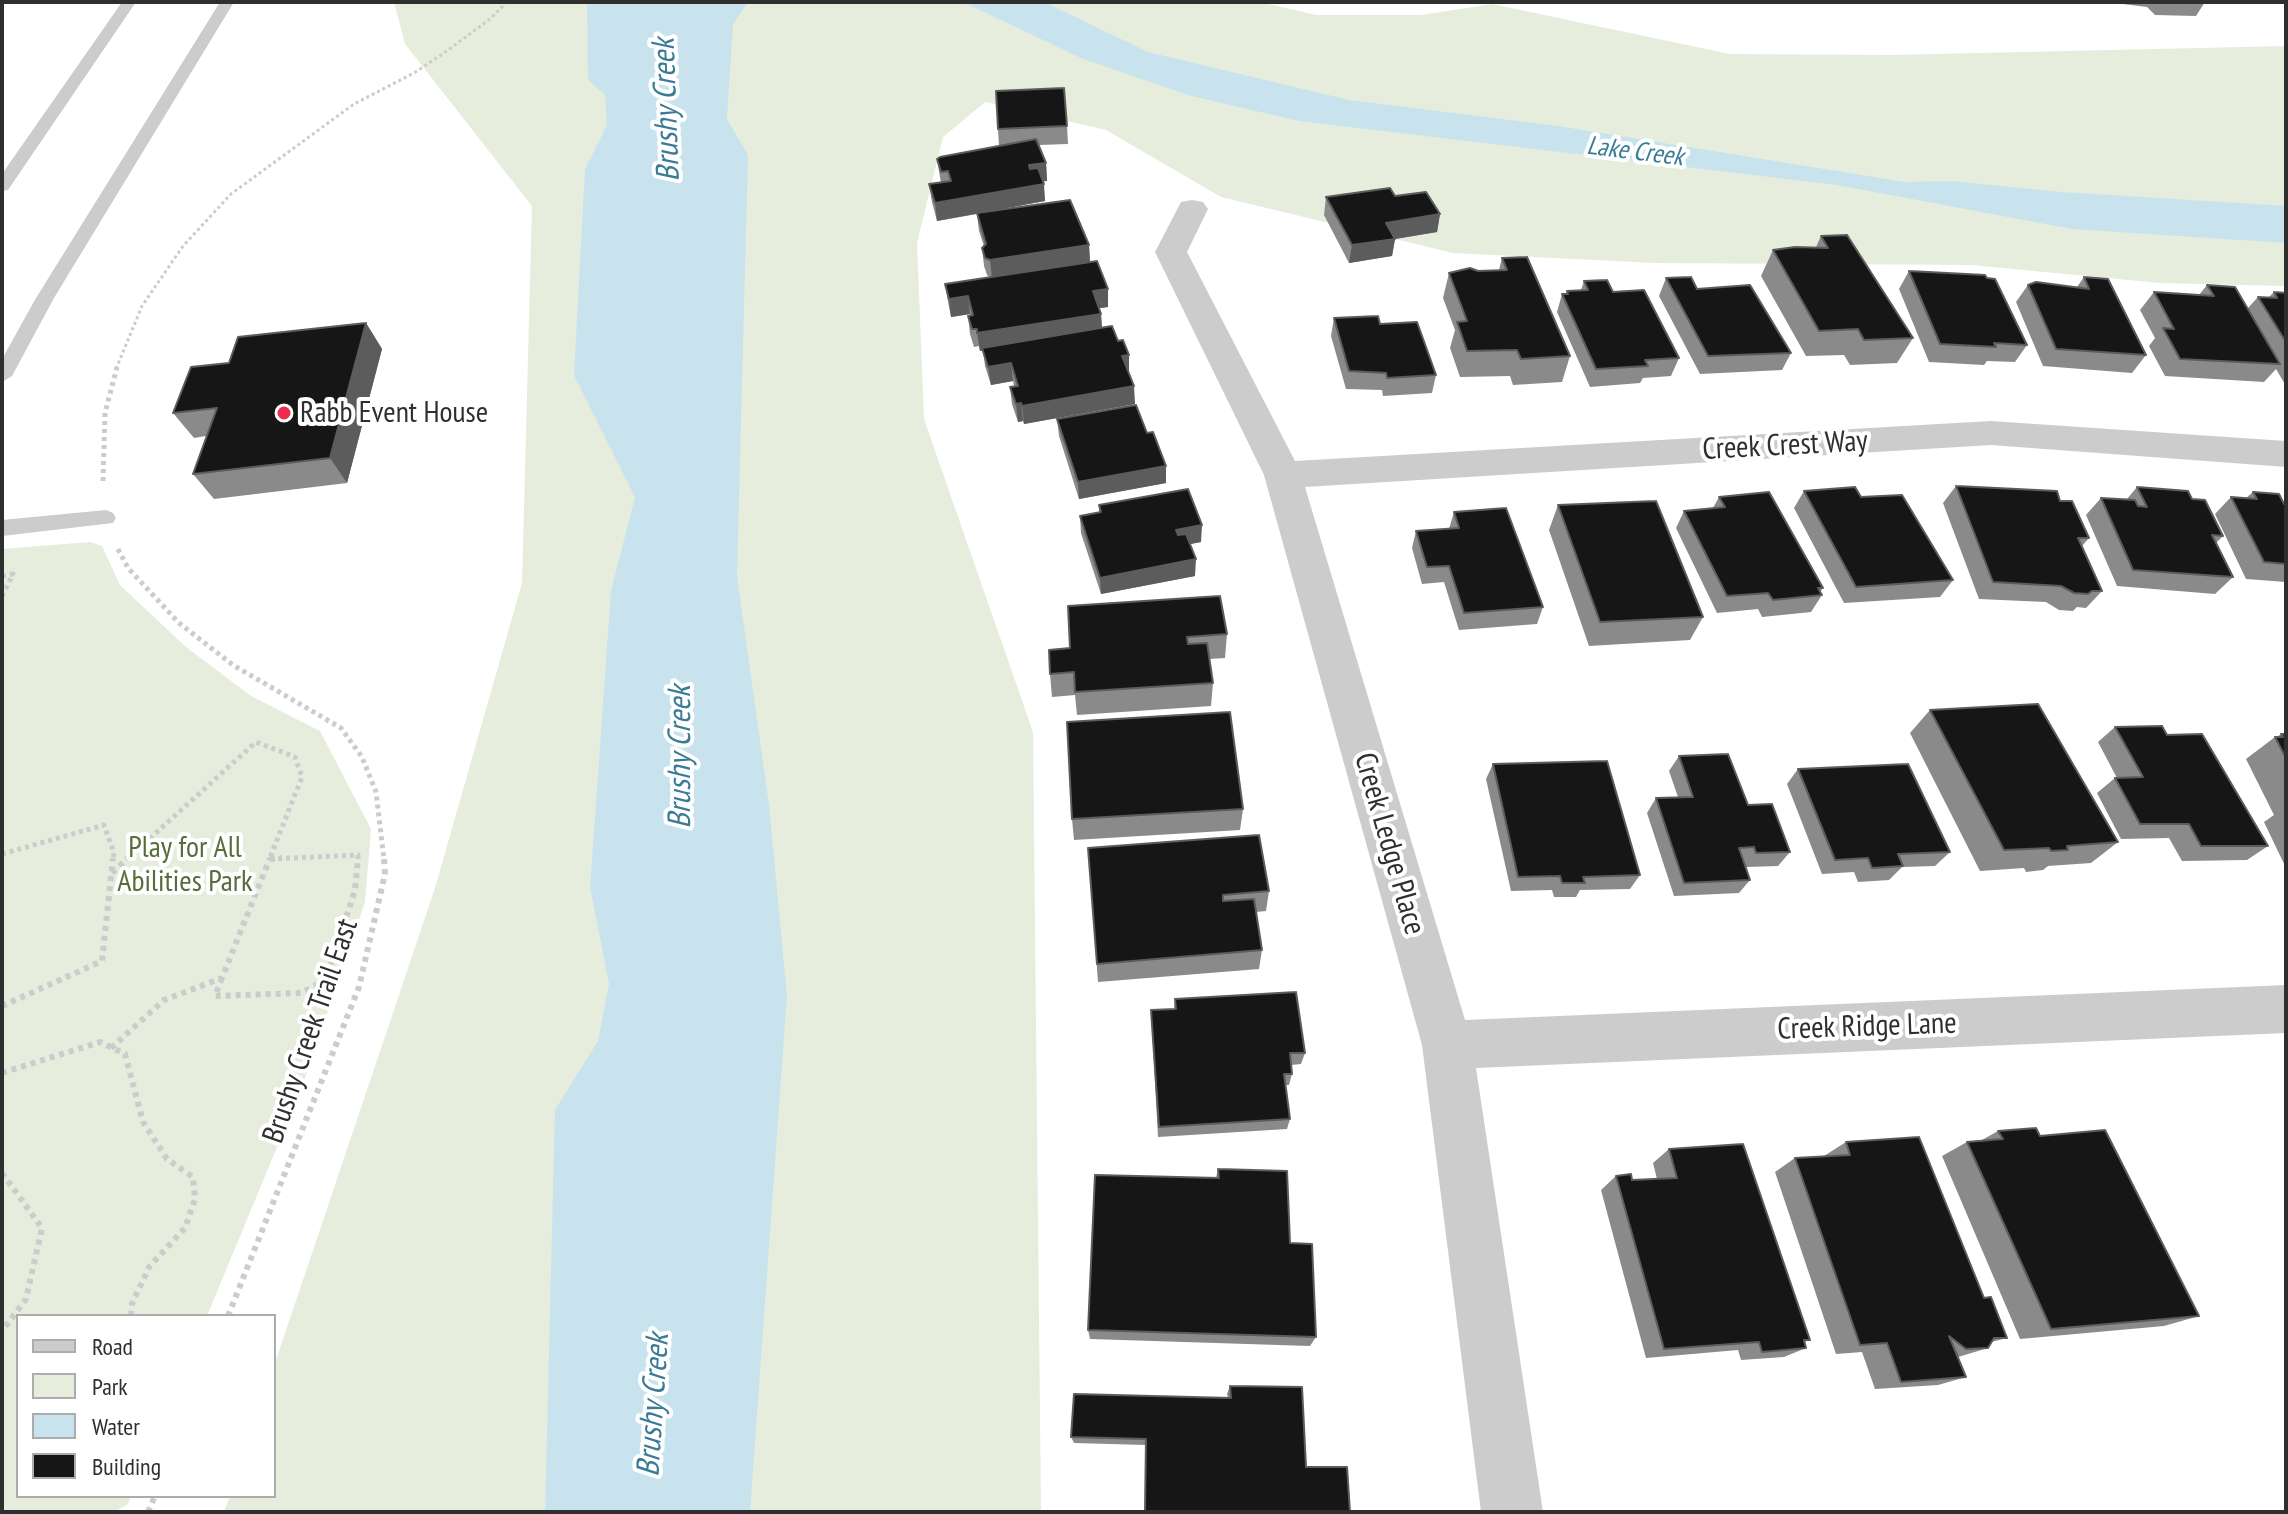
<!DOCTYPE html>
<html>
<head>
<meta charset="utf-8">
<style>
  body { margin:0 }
  #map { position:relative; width:2288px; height:1514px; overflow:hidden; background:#fff; font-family:"PT Sans Narrow",sans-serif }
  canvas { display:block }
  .frame { position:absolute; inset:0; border:4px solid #2f2f2f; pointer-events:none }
  .legend { position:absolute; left:16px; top:1314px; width:260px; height:184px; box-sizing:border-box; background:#fff; border:2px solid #acacac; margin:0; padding:10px 14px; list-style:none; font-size:24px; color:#2f2f2f }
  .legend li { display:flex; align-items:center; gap:16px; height:40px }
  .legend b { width:40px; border:2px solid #acacac }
</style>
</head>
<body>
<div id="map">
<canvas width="2288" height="1514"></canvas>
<div class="frame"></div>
<ul class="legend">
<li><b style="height:10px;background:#ccc"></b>Road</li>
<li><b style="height:22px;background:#e7eddd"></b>Park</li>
<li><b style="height:22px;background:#c8e3ed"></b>Water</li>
<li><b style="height:22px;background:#161616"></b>Building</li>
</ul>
</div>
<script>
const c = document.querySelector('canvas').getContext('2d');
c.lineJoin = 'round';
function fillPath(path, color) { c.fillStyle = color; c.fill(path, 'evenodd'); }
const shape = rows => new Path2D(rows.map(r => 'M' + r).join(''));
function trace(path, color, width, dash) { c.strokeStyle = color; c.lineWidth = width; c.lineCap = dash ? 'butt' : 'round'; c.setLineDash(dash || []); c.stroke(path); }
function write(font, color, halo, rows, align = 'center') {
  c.font = font + ' "PT Sans Narrow",sans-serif'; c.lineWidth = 8; c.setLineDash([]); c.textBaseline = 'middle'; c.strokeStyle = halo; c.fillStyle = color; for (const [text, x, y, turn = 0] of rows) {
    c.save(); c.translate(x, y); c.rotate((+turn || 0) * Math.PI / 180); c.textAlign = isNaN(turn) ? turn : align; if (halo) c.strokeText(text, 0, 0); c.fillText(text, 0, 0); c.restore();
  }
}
fillPath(shape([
  [394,2,1260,2,1316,15,1421,15,1492,4,1730,54,1891,55,2286,46,2286,286,2160,283,1971,265,1655,263,1453,253,1221,197,1106,130,985,102,943,137,917,243,924,419,1033,732,1041,1512,224,1512,230,1496,274,1496,274,1366,435,888,522,583,532,206,405,44],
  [90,542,102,546,120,585,186,647,251,696,320,731,371,829,365,902,302,1087,207,1316,18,1316,18,1496,131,1496,128,1504,114,1512,2,1512,2,549]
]), '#e7eddd');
fillPath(shape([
  [587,2,748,2,733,24,727,119,748,155,737,576,769,805,787,996,750,1512,545,1512,555,1110,598,1041,609,984,590,887,611,591,635,497,574,375,585,169,607,125,605,95,588,80],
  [963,2,1044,2,1148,52,1349,100,1558,126,1905,182,1952,181,2062,192,2286,206,2286,243,2072,229,1837,185,1299,121,1191,96,1083,59]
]), '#c8e3ed');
trace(shape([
  [116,369,142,306,183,246,231,194,354,104,414,73,444,53,490,19,507,2]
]), '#ccc', 3, [3, 3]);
trace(shape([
  [103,481,105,413,117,367],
  [118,549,128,568,179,623,233,665,341,728,362,757,376,792,384,860],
  [2,576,13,574,2,596],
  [2,854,104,825,114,853,113,860],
  [270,859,358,855,358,860],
  [126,860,256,742,295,757,302,777,269,860]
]), '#ccc', 5, [4, 4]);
trace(shape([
  [270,859,282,858],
  [112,873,128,858],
  [222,978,215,996,301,993,326,980,355,890,358,858],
  [2,1006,102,961,113,858],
  [111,1048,164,1000,222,978,270,858],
  [2,1073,100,1042,125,1054,143,1122,167,1159,193,1177,195,1199,185,1228,149,1267,132,1304,131,1316],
  [2,1173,42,1228,26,1299,2,1331],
  [228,1316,359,987,385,874,384,858],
  [148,1512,155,1496]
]), '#ccc', 6, [5, 5]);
fillPath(shape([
  [122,2,136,2,8,190,2,191,2,174,122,2],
  [220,2,234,2,54,298,12,376,2,382,2,359,36,298,220,2],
  [106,510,113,513,116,518,113,523,2,536,2,520,106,510]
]), '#ccc');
fillPath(shape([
  [1192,200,1203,202,1208,209,1187,252,1295,461,1991,421,2286,441,2286,467,1991,445,1305,487,1465,1020,2286,985,2286,1033,1476,1068,1543,1512,1481,1512,1422,1045,1264,475,1155,252,1181,202,1192,200]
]), '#ccc');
fillPath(shape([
  [1860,2,1903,2,1901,4],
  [2107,2,2205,2,2196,16,2155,15,2147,7],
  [1067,126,1068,144,1039,145,1046,163,1047,181,1043,181,1045,201,990,211,1089,245,1090,262,1108,289,1108,307,1099,308,1101,314,1102,327,1118,341,1129,355,1129,372,1135,404,1024,424,1023,421,1018,422,1012,404,1010,387,1014,386,1013,381,991,385,985,366,983,350,980,351,979,346,974,347,970,334,968,316,970,316,970,314,951,317,948,302,945,284,990,277,987,275,984,266,982,248,984,246,979,231,977,214,937,221,932,202,929,184,941,183,937,159,999,146,998,129],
  [1395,196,1440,214,1437,232,1395,239,1392,256,1349,263,1324,215,1326,197],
  [1821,236,1913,338,1897,363,1850,365,1844,355,1806,356,1761,276,1773,250,1816,247],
  [1502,258,1570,356,1562,382,1513,385,1510,376,1460,377,1450,348,1455,330,1443,298,1449,273,1499,270],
  [1909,271,2027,345,2015,362,1987,361,1984,365,1929,362,1899,289],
  [2084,277,2146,355,2132,373,2043,366,2016,302,2028,285,2077,287],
  [1666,278,1697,289,1791,353,1782,370,1700,374,1659,296],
  [1584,281,1613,292,1679,358,1671,376,1643,378,1640,383,1590,387,1557,312,1562,294,1566,294,1567,291,1581,290],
  [2207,285,2248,308,2258,297,2269,297,2274,292,2286,293,2286,386,2276,369,2264,382,2165,376,2149,346,2155,338,2140,310,2154,292,2199,295],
  [1334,318,1380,324,1436,375,1432,393,1383,396,1382,390,1346,389,1331,336],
  [366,323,382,349,347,483,214,499,193,474,206,436,194,438,173,413,229,363],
  [1057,419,1147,433,1166,466,1166,483,1079,499,1059,436],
  [1956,486,2060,501,2089,538,2082,546,2102,591,2086,608,2077,607,2073,611,2059,610,2046,602,1979,599,1943,503],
  [2137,487,2192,499,2223,536,2216,543,2233,577,2215,594,2117,586,2086,515,2101,498,2127,499],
  [1804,491,1861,497,1953,580,1940,597,1844,603,1794,508],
  [2253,492,2286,504,2286,582,2246,579,2215,514,2231,497,2246,498],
  [1719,497,1823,588,1820,592,1822,595,1811,612,1762,617,1758,609,1717,613,1676,528,1684,511,1713,508],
  [1099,505,1201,542,1190,544,1195,576,1101,594,1081,533,1080,516,1099,512],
  [1558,505,1703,617,1690,640,1589,646,1549,530],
  [1454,512,1543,607,1537,624,1459,630,1444,582,1422,584,1412,548,1416,531,1449,529],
  [1068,606,1227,634,1225,658,1209,659,1213,683,1211,706,1077,715,1075,695,1052,697,1050,674,1070,648],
  [1930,710,2118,842,2091,863,2048,866,2043,870,2026,872,2024,868,1980,871,1910,733],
  [2115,727,2167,735,2268,846,2247,860,2182,861,2169,838,2121,839,2097,793,2115,778,2117,778,2098,742],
  [2281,734,2286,734,2286,868,2264,822,2274,815,2246,759,2275,737,2277,737],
  [1679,756,1748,805,1790,852,1778,866,1746,867,1750,880,1739,893,1674,896,1647,813,1656,798,1678,797,1669,771],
  [1493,764,1640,875,1630,889,1580,890,1576,897,1554,897,1552,890,1511,891,1486,779],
  [1798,769,1950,852,1935,866,1902,867,1889,880,1858,882,1854,872,1822,874,1787,784],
  [1243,809,1240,830,1074,840,1072,819],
  [1088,848,1269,891,1266,911,1256,912,1262,950,1259,969,1098,982],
  [1175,999,1305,1053,1301,1064,1291,1065,1292,1074,1289,1085,1286,1085,1290,1119,1287,1129,1158,1137,1151,1010,1174,1009],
  [1998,1131,2040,1136,2199,1316,2164,1326,2020,1339,1942,1156,1967,1142,1982,1140],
  [1846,1142,1984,1298,2007,1338,1991,1342,1988,1348,1958,1357,1966,1377,1938,1385,1875,1389,1862,1352,1836,1354,1775,1172,1795,1158,1824,1156],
  [1669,1149,1810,1340,1804,1342,1806,1348,1784,1357,1741,1360,1738,1350,1646,1358,1601,1190,1616,1176,1632,1180,1657,1179,1653,1163],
  [1218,1169,1290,1243,1316,1337,1310,1346,1090,1339,1088,1330,1216,1178],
  [1230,1386,1306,1467,1146,1445,1074,1443,1071,1437,1228,1398,1227,1394]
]), '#8a8a8a');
fillPath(shape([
  [1046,163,1047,181,1031,183,1029,165],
  [1044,184,1045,201,937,221,935,203],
  [1440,214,1437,232,1395,239,1392,256,1349,263,1352,245,1386,223],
  [1089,245,1090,263,992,278,990,260],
  [1108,289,1108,307,1093,309,1093,291],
  [968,296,970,314,951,317,949,299],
  [1101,314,1102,332,980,351,977,333],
  [366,323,382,349,347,483,330,458],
  [1129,355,1129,372,1122,356],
  [1011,363,1013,381,991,385,988,367],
  [1134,386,1135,404,1024,424,1022,406],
  [1021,403,1023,421,1018,422,1016,404],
  [1166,466,1166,483,1079,499,1078,482],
  [1202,525,1201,542,1176,547,1176,530],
  [1196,559,1195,576,1101,594,1100,578]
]), '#5c5c5c');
const building = shape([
  [1064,88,1067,126,998,129,996,91,1064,88],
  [1036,139,1046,163,1029,165,1030,169,1038,168,1044,184,935,203,929,184,951,181,948,171,941,172,937,159,940,157,1036,139],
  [1390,188,1395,196,1426,192,1440,214,1386,223,1395,239,1352,245,1326,197,1390,188],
  [1070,200,1089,245,990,260,985,258,982,248,986,244,977,213,1070,200],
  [1847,235,1913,338,1864,340,1858,329,1819,331,1773,250,1795,247,1828,248,1821,236,1847,235],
  [1527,257,1570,356,1521,359,1517,350,1467,351,1457,322,1467,321,1449,273,1470,268,1478,271,1507,270,1502,258,1527,257],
  [1097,261,1108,289,1093,291,1101,314,977,333,977,329,972,329,968,316,973,315,968,296,949,299,945,284,1097,261],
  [1909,271,1985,275,1987,278,1995,279,2027,345,1994,343,1996,347,1940,344,1909,271],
  [1691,277,1697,289,1750,285,1791,353,1708,356,1666,278,1691,277],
  [2084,277,2108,279,2146,355,2056,349,2028,285,2036,282,2089,289,2084,277],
  [1607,280,1613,292,1644,290,1679,358,1645,360,1648,366,1596,369,1562,294,1568,294,1567,291,1588,290,1584,281,1607,280],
  [2207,285,2235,287,2280,364,2180,359,2163,328,2174,329,2154,292,2214,296,2207,285],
  [2274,292,2286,293,2286,342,2258,297,2277,298,2274,292],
  [1378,316,1380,324,1417,322,1436,375,1387,378,1386,373,1349,371,1334,318,1378,316],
  [366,323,330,458,193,474,217,408,173,413,191,367,229,363,238,337,366,323],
  [1112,326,1118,341,1123,340,1129,355,1122,356,1134,386,1022,406,1021,403,1016,404,1010,387,1018,386,1011,363,988,367,982,348,1112,326],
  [1136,405,1147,433,1153,432,1166,466,1078,482,1057,419,1136,405],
  [1956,486,2057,491,2060,501,2072,501,2089,538,2078,538,2102,591,2092,591,2088,594,2074,593,2061,586,1993,582,1956,486],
  [1855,487,1861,497,1902,495,1953,580,1856,587,1804,491,1855,487],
  [2137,487,2188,491,2192,499,2205,500,2223,536,2212,535,2233,577,2133,570,2101,498,2135,500,2138,506,2147,507,2137,487],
  [1188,489,1202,525,1176,530,1178,535,1186,534,1196,559,1100,578,1080,516,1101,512,1099,505,1188,489],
  [1769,492,1823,588,1818,588,1822,595,1773,600,1768,593,1727,596,1684,511,1725,507,1719,497,1769,492],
  [2253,492,2279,494,2284,504,2286,504,2286,564,2264,562,2231,497,2257,499,2253,492],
  [1656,501,1703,617,1600,622,1558,505,1656,501],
  [1506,508,1543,607,1464,613,1449,566,1427,567,1416,531,1459,528,1454,512,1506,508],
  [1220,596,1227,634,1187,637,1188,644,1207,643,1213,683,1075,692,1074,672,1050,674,1049,650,1070,648,1068,606,1220,596],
  [2038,704,2118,842,2067,846,2068,850,2051,851,2049,848,2004,850,1930,710,2038,704],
  [1230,712,1243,809,1072,819,1067,722,1230,712],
  [2162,726,2167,735,2202,734,2268,846,2201,846,2189,824,2140,824,2115,778,2143,777,2115,727,2162,726],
  [2281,734,2286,734,2286,758,2275,737,2283,737,2281,734],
  [1728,754,1748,805,1772,804,1790,852,1756,853,1754,847,1739,848,1750,880,1684,883,1656,798,1693,797,1679,756,1728,754],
  [1607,761,1640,875,1583,877,1585,883,1562,883,1560,876,1518,877,1493,764,1607,761],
  [1908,764,1950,852,1898,854,1903,866,1872,868,1868,858,1835,860,1798,769,1908,764],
  [1259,835,1269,891,1223,895,1223,901,1254,899,1262,950,1097,964,1088,848,1259,835],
  [1296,992,1305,1053,1290,1053,1292,1074,1284,1074,1290,1119,1159,1127,1151,1010,1176,1009,1175,999,1296,992],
  [2036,1128,2040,1136,2105,1130,2199,1316,2051,1329,1967,1142,2003,1139,1998,1131,2036,1128],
  [1919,1137,1984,1298,1991,1297,2007,1338,1994,1338,1988,1348,1966,1349,1949,1336,1966,1377,1901,1382,1887,1343,1860,1345,1795,1158,1850,1155,1846,1142,1919,1137],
  [1743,1144,1810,1340,1804,1340,1806,1348,1762,1352,1759,1342,1664,1349,1616,1176,1631,1174,1632,1180,1677,1178,1669,1149,1743,1144],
  [1218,1169,1287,1171,1290,1243,1312,1244,1316,1337,1088,1330,1095,1175,1219,1178,1218,1169],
  [1230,1386,1302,1387,1306,1467,1347,1467,1350,1512,1145,1512,1146,1439,1071,1437,1074,1394,1231,1398,1230,1386]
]);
fillPath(building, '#161616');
trace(building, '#5c5c5c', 2);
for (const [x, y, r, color] of [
  [284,413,8,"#ec2c4f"]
]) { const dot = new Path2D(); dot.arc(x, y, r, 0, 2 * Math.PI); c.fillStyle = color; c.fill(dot); trace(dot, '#fff', 3); }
write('italic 26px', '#3a7b95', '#fff', [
  ["Lake Creek",1635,152,7]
]);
write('30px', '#2f2f2f', '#fff', [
  ["Rabb Event House",300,413]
], 'left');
write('30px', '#2f2f2f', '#fff', [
  ["Creek Crest Way",1785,446,-3],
  ["Creek Ledge Place",1389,844,74],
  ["Creek Ridge Lane",1867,1027,-2],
  ["Brushy Creek Trail East",311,1031,-71]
]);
write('30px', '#586d3b', '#fff', [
  ["Play for All",185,848],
  ["Abilities Park",185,882]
]);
write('italic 32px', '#3a7b95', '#fff', [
  ["Brushy Creek",667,110,-92],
  ["Brushy Creek",681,757,-90],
  ["Brushy Creek",654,1405,-86]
]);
</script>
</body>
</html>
